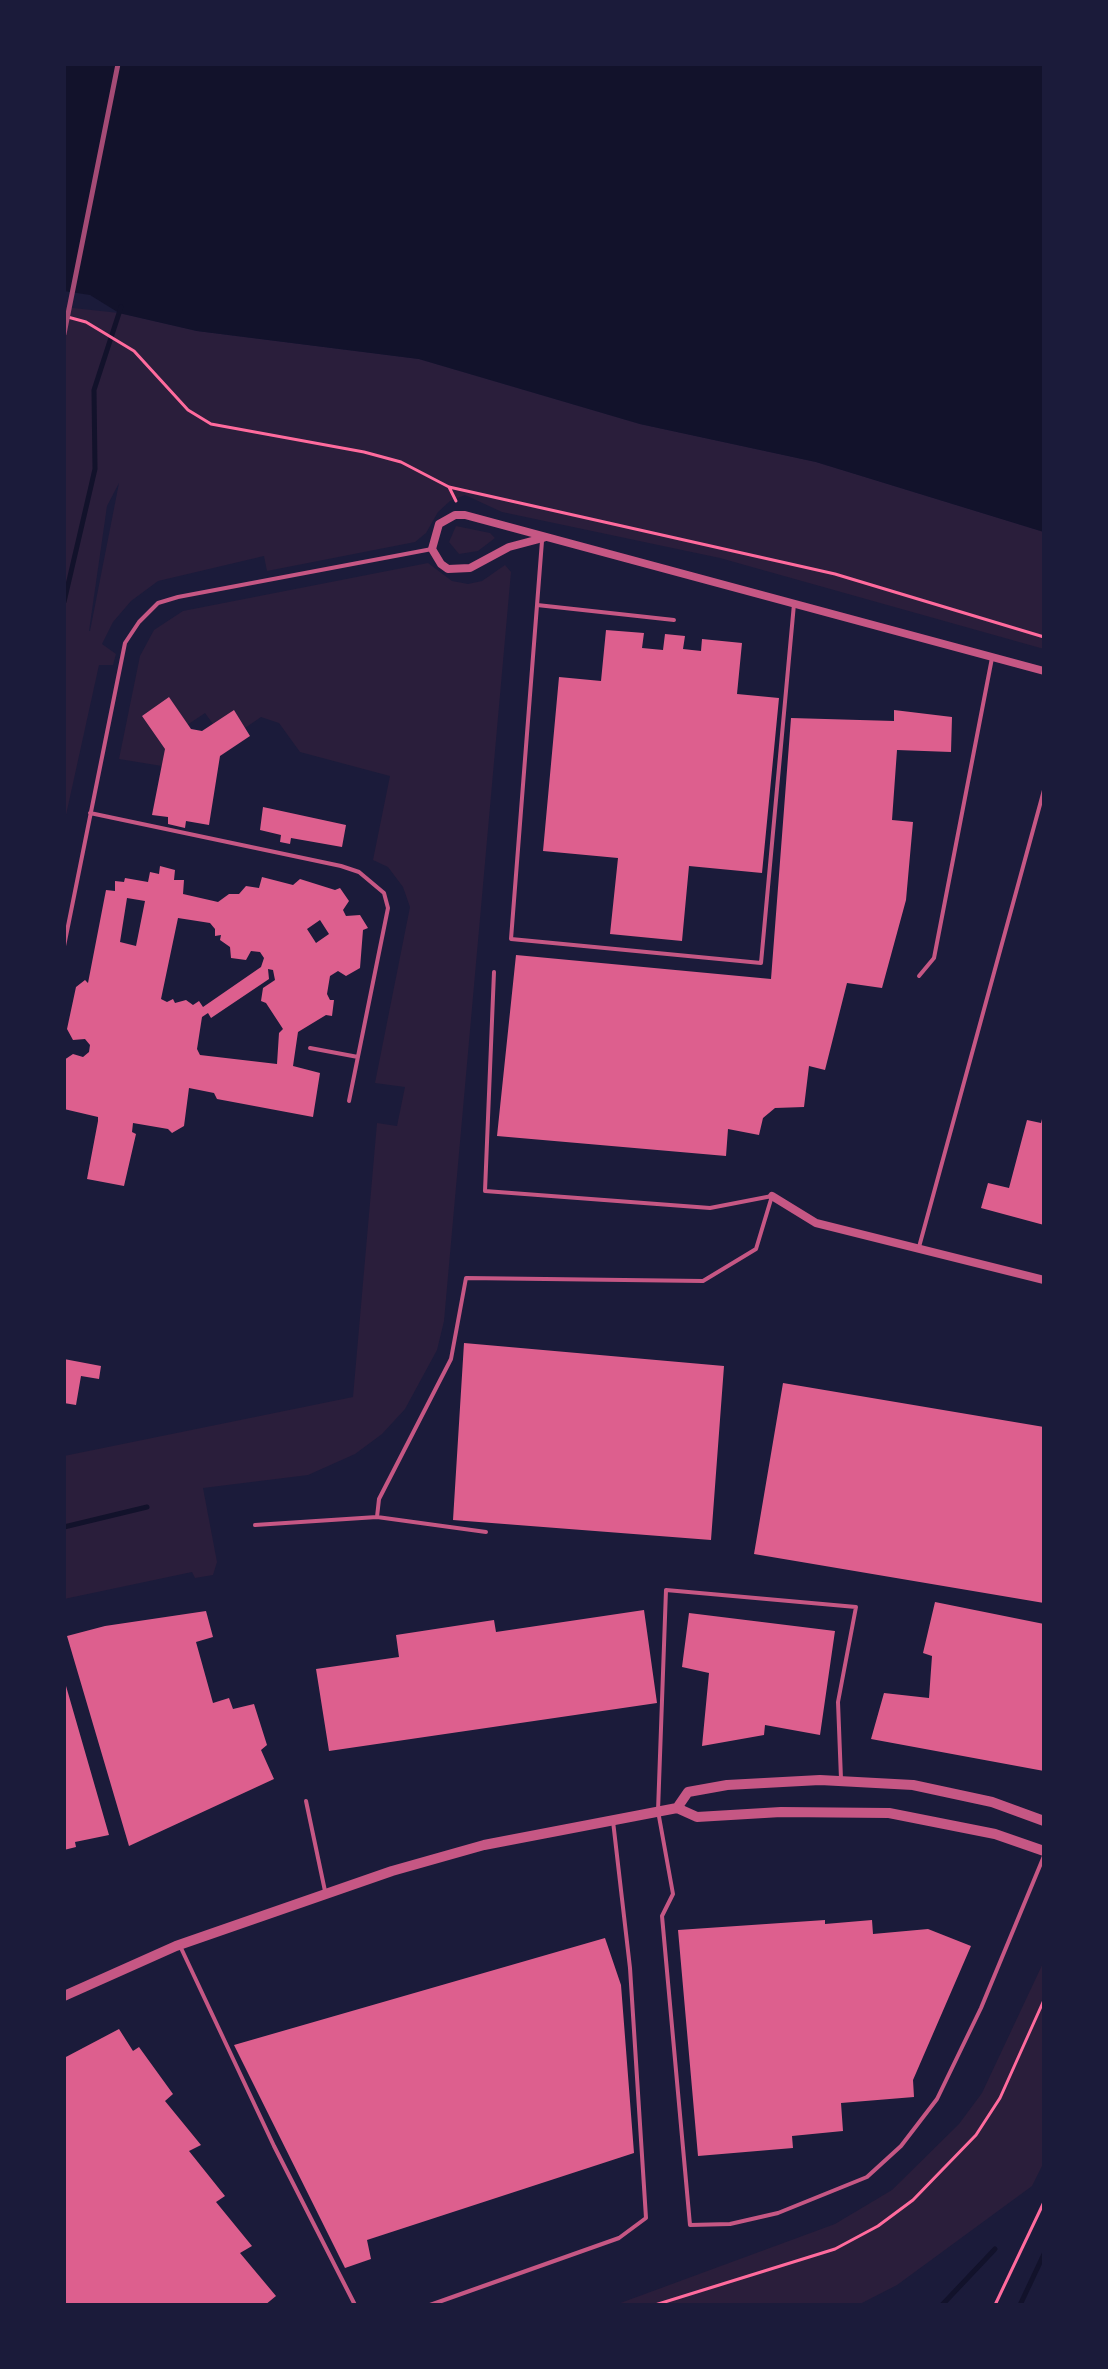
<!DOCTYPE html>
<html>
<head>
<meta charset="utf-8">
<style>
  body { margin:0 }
  #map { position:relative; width:1108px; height:2369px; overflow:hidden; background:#1b1b3a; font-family:"Golos Text",sans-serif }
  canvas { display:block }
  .frame { position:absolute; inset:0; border:66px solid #1b1b3a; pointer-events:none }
</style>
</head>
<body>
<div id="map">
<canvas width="1108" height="2369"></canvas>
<div class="frame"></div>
</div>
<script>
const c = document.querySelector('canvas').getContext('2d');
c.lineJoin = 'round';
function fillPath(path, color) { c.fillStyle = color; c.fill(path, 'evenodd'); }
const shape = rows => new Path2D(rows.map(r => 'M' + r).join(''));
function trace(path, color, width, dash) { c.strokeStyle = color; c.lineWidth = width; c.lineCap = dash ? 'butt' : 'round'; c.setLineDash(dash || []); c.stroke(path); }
fillPath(shape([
  [64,307,119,313,197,331,419,359,640,424,816,462,1044,532,1044,649,720,558,502,512,465,495,450,501,438,512,426,533,415,542,267,571,264,556,158,581,131,601,113,622,102,644,116,654,113,665,99,665,64,824],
  [119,483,90,631,89,631,107,506],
  [456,526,490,533,495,538,478,551,459,554,449,542],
  [428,563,452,581,468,584,482,581,505,565,511,572,444,1321,437,1350,405,1409,382,1434,355,1454,308,1475,203,1488,217,1562,213,1575,195,1578,192,1572,64,1599,64,1456,353,1397,377,1123,397,1126,405,1087,375,1083,410,907,403,887,388,867,373,860,390,776,300,752,279,723,261,717,245,728,234,710,213,724,205,713,187,725,169,697,142,716,165,749,162,766,119,759,140,656,154,630,183,611],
  [1044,1961,1044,2162,1032,2186,897,2285,858,2305,615,2305,835,2224,892,2190,959,2124,982,2093]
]), '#2a1e3b');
fillPath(shape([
  [64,64,1044,64,1044,532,816,462,640,424,419,359,197,331,119,313,90,295,64,291]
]), '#12122b');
trace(shape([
  [64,602,95,469,94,390,121,307],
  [64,1527,147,1507],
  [942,2305,995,2249],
  [1020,2305,1044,2254]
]), '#12122b', 5);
fillPath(shape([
  [606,630,644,633,642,648,663,650,665,634,685,636,683,649,701,651,702,639,742,643,737,694,779,698,762,873,689,866,682,941,610,934,618,858,543,851,559,677,601,681],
  [169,697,191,729,202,731,234,710,250,736,220,756,209,825,186,821,185,828,168,824,168,817,152,815,165,749,142,716],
  [894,710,952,717,951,752,897,750,892,820,913,822,906,900,882,988,847,983,825,1070,809,1066,804,1107,775,1108,763,1118,759,1135,728,1129,726,1156,497,1136,516,955,771,979,791,718,894,721],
  [263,807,346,825,342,847,291,838,290,844,280,842,281,835,260,830],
  [160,866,175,870,174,880,184,880,183,894,218,902,229,894,239,894,246,886,259,888,262,877,293,885,300,879,335,890,340,888,349,901,343,910,346,916,360,915,368,928,363,930,360,968,346,976,338,971,330,976,327,994,330,1000,334,1000,332,1016,326,1015,298,1032,293,1066,320,1073,313,1117,217,1099,214,1093,189,1088,184,1126,172,1133,168,1129,133,1123,132,1132,136,1134,124,1186,87,1179,98,1121,98,1117,64,1109,64,1060,73,1054,83,1057,89,1052,90,1045,85,1039,73,1040,67,1029,76,987,85,980,88,983,106,890,115,891,115,881,124,882,125,878,148,882,150,872,159,874],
  [127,898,145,901,136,946,120,942],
  [178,918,210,923,215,929,215,936,221,935,220,940,230,947,231,958,246,960,251,951,260,952,264,958,261,967,203,1007,199,1001,193,1005,186,1000,175,1003,173,999,167,1002,161,999],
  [320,920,329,934,316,943,307,929],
  [268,969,273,970,275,980,263,988,261,1001,266,1003,283,1029,279,1033,277,1064,200,1055,197,1049,202,1017,208,1013,211,1018,269,979],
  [1043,1115,1044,1225,981,1208,988,1183,1009,1188,1027,1120,1041,1123],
  [464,1343,724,1366,711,1540,453,1520],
  [64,1359,101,1366,99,1379,81,1376,76,1405,64,1403],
  [783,1383,1044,1427,1044,1603,754,1554],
  [935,1602,1044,1624,1044,1771,871,1739,884,1693,929,1698,932,1656,923,1653],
  [644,1610,657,1703,329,1751,316,1669,399,1657,396,1635,494,1620,496,1632],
  [206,1611,213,1637,196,1642,213,1703,229,1698,233,1709,254,1704,267,1745,261,1750,274,1779,129,1846,67,1636,105,1626],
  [689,1613,835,1631,820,1735,765,1725,764,1735,702,1746,709,1673,682,1667],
  [64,1679,109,1835,75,1842,76,1847,64,1850],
  [825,1920,825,1924,872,1920,873,1934,928,1929,971,1946,913,2080,914,2097,841,2103,843,2131,792,2136,793,2148,698,2156,678,1930],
  [605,1938,621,1985,634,2153,367,2240,371,2259,345,2268,234,2045],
  [119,2029,133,2051,139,2047,173,2094,165,2101,201,2145,189,2151,225,2196,216,2202,252,2246,240,2253,276,2296,265,2305,64,2305,64,2058]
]), '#dd5f8e');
trace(shape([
  [64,316,86,322,134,351,188,410,211,424,364,452,401,462,449,487,835,574,1044,637],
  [449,487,456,501],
  [655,2305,835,2249,878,2226,913,2200,976,2135,1000,2098,1044,2000],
  [995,2305,1044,2202]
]), '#ff6b9d', 3);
trace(shape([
  [542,541,511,939,761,963,794,604],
  [537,605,674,620],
  [90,813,341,866,359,872,384,893,388,908,349,1101],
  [64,946,125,643,139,622,158,603,178,597,432,549],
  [919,976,934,958,992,658],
  [310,1048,358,1057],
  [919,1247,1044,790],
  [377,1517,486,1532],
  [255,1525,377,1517,379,1499,451,1359,466,1278,703,1281,756,1249,772,1196,710,1208,485,1191,494,972],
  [841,1779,838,1702,856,1607,666,1590,658,1811,673,1894,662,1916,690,2225,730,2224,778,2213,867,2177,901,2146,937,2099,981,2008,1044,1856],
  [306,1801,325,1891],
  [181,1948,274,2146,355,2305],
  [430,2305,619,2238,646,2218,630,1968,613,1821]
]), '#c65784', 4);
trace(shape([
  [543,538,509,547,470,568,448,569,441,564,432,549,439,524,455,515,465,515,1044,671],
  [772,1196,816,1223,1044,1280]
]), '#c65784', 8);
trace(shape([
  [677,1808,688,1792,727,1785,820,1780,913,1785,992,1802,1044,1821],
  [64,1996,176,1946,392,1871,484,1845,677,1808,697,1817,781,1812,889,1813,995,1834,1044,1851]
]), '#c65784', 10);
trace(shape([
  [64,334,118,64]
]), '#a44b75', 5);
</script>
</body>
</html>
